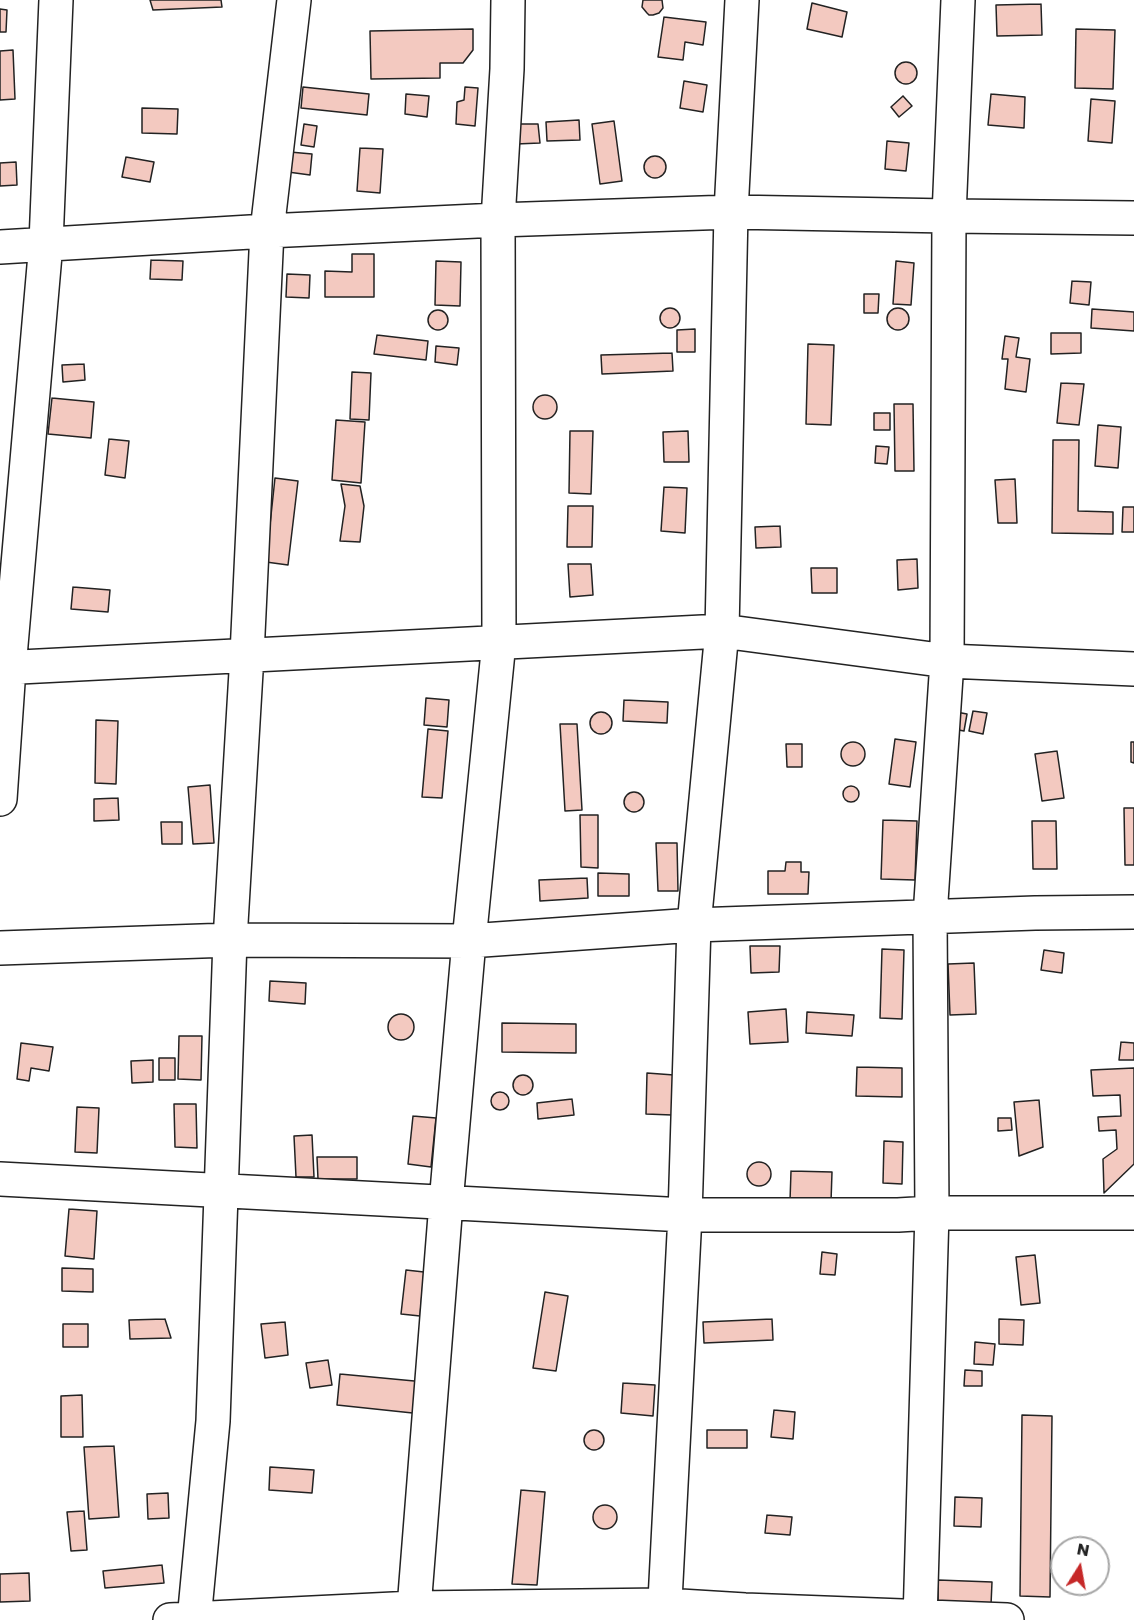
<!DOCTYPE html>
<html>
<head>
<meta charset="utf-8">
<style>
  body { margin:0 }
  #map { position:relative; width:1134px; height:1620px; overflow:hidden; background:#fff; font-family:Poppins,sans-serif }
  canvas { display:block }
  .north { position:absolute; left:1050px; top:1536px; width:60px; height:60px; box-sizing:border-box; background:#fff; border:2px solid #a7a7a7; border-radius:50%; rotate:11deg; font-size:16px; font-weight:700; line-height:24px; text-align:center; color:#222 }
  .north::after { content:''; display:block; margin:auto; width:21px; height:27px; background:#c62828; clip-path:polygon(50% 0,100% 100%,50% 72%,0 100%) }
</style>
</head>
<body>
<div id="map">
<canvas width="1134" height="1620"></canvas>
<div class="north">N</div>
</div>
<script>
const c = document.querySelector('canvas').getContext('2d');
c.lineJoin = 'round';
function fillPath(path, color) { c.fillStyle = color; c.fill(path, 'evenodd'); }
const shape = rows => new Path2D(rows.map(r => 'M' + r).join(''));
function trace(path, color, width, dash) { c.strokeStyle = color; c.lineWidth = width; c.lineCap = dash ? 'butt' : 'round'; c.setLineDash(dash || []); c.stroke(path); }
const building = shape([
  [150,0,221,0,222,7,153,10,150,0],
  [643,0,662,0,663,8,659,13,653,15,649,15,647,13,642,7,643,0],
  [812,3,847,12,842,37,807,29,812,3],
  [1041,4,1042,35,997,36,996,5,1041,4],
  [0,9,7,10,6,32,0,32,0,9],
  [664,17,706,22,703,45,685,42,683,60,658,57,664,17],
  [473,29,473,50,463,63,440,63,440,78,371,79,370,31,473,29],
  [1076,29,1115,30,1113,89,1075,88,1076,29],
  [13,50,15,99,0,100,0,51,13,50],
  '895 73a11 11 0 1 1 22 0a11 11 0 1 1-22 0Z',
  [684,81,707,85,703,112,680,108,684,81],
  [303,87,369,94,367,115,301,108,303,87],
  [465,87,478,88,475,126,456,124,457,102,464,100,465,87],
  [406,94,429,96,427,117,405,114,406,94],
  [991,94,1025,97,1024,128,988,125,991,94],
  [903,96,912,106,899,117,891,107,903,96],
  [1091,99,1115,101,1112,143,1088,141,1091,99],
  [142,108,178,109,177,134,142,133,142,108],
  [579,120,580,140,547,141,546,122,579,120],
  [614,121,622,181,600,184,592,124,614,121],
  [304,124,317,126,314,147,301,145,304,124],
  [514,124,538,124,540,143,516,144,514,124],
  [887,141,909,143,906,171,885,169,887,141],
  [360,148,383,149,380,193,357,191,360,148],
  [290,152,312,154,310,175,288,172,290,152],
  '644 167a11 11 0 1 1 22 0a11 11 0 1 1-22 0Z',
  [126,157,154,162,150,182,122,177,126,157],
  [16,162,17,185,0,186,0,163,16,162],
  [352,254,374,254,374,297,325,297,325,271,352,272,352,254],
  [151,260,183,261,182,280,150,279,151,260],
  [436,261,461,262,460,306,435,305,436,261],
  [896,261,914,263,911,305,893,304,896,261],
  [287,274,310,275,309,298,286,297,287,274],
  [1072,281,1091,282,1089,305,1070,303,1072,281],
  [864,294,879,294,878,313,864,313,864,294],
  '660 318a10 10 0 1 1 20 0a10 10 0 1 1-20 0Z',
  '887 319a11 11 0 1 1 22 0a11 11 0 1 1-22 0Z',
  [1092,309,1134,312,1134,331,1091,328,1092,309],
  '428 320a10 10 0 1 1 20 0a10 10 0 1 1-20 0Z',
  [695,329,695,352,677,352,677,330,695,329],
  [1051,333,1081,333,1081,353,1051,354,1051,333],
  [377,335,428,341,426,360,374,354,377,335],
  [1005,336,1019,338,1016,357,1030,359,1026,392,1005,389,1008,359,1002,359,1005,336],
  [808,344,834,345,831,425,806,424,808,344],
  [436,346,459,348,457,365,435,362,436,346],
  [672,353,673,371,602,374,601,355,672,353],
  [84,364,85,380,63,382,62,365,84,364],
  [352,372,371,373,369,420,350,419,352,372],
  [1061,383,1084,384,1079,425,1057,423,1061,383],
  '533 407a12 12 0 1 1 24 0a12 12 0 1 1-24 0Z',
  [52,398,94,402,91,438,48,434,52,398],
  [894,404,913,404,914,471,895,471,894,404],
  [874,413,890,413,890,430,874,430,874,413],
  [336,420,365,422,361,483,332,480,336,420],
  [1098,425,1121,427,1118,468,1095,466,1098,425],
  [570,431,593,431,591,494,569,493,570,431],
  [688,431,689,462,664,462,663,432,688,431],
  [109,439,129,441,125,478,105,475,109,439],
  [1053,440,1079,440,1078,511,1113,512,1113,534,1052,533,1053,440],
  [876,446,889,447,887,464,875,463,876,446],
  [275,478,298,481,288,565,266,562,275,478],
  [1015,479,1017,523,998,523,995,480,1015,479],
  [341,484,360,486,364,506,360,542,340,541,345,506,341,484],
  [664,487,687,488,685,533,661,531,664,487],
  [568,506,593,506,592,547,567,547,568,506],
  [1123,507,1134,507,1134,532,1122,532,1123,507],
  [780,526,781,547,756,548,755,527,780,526],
  [917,559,918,588,898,590,897,560,917,559],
  [568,564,591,564,593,595,570,597,568,564],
  [811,568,837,568,837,593,812,593,811,568],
  [73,587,110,590,108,612,71,609,73,587],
  [426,698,449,700,447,727,424,725,426,698],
  [624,700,668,702,667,723,623,721,624,700],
  [951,711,967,714,964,731,948,728,951,711],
  [973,711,987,713,983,734,969,731,973,711],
  '590 723a11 11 0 1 1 22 0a11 11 0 1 1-22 0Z',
  [96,720,118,721,116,784,95,783,96,720],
  [560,724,577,724,582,810,565,811,560,724],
  [428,729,448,731,442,798,422,797,428,729],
  [895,739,916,742,910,787,889,784,895,739],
  [1131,742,1134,742,1134,763,1131,762,1131,742],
  '841 754a12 12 0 1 1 24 0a12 12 0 1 1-24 0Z',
  [786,744,802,744,802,767,787,767,786,744],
  [1057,751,1064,798,1042,801,1035,754,1057,751],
  [210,785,214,843,193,844,188,787,210,785],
  '843 794a8 8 0 1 1 16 0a8 8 0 1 1-16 0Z',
  '624 802a10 10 0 1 1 20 0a10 10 0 1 1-20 0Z',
  [118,798,119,820,94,821,94,799,118,798],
  [1124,808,1134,808,1134,865,1125,865,1124,808],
  [580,815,598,815,598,868,581,867,580,815],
  [883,820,917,821,915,880,881,879,883,820],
  [1032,821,1056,821,1057,869,1033,869,1032,821],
  [161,822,182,822,182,844,162,844,161,822],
  [656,843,677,843,678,891,658,891,656,843],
  [786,862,801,862,801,872,809,872,808,894,768,894,768,871,785,871,786,862],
  [598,873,629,874,629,896,598,896,598,873],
  [587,878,588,898,540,901,539,880,587,878],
  [750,946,780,946,779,972,751,973,750,946],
  [882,949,904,950,902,1019,880,1018,882,949],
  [1044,950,1064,953,1062,973,1041,970,1044,950],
  [974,963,976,1014,950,1015,948,964,974,963],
  [270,981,306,983,305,1004,269,1001,270,981],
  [786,1009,788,1042,750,1044,748,1012,786,1009],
  [807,1012,854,1015,852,1036,806,1033,807,1012],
  '388 1027a13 13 0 1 1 26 0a13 13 0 1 1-26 0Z',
  [502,1023,576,1024,576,1053,502,1052,502,1023],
  [179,1036,202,1036,201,1080,178,1079,179,1036],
  [1121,1042,1134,1043,1134,1060,1119,1060,1121,1042],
  [21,1043,53,1047,49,1071,31,1068,29,1081,17,1079,21,1043],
  [159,1058,175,1058,175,1080,159,1080,159,1058],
  [153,1060,153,1082,132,1083,131,1061,153,1060],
  [857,1067,902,1068,902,1097,856,1096,857,1067],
  [1134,1068,1134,1164,1104,1193,1103,1159,1117,1149,1116,1130,1099,1131,1098,1117,1121,1116,1120,1095,1093,1096,1091,1070,1134,1068],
  [647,1073,674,1075,672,1115,646,1114,647,1073],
  '513 1085a10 10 0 1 1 20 0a10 10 0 1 1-20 0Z',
  '491 1101a9 9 0 1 1 18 0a9 9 0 1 1-18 0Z',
  [572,1099,574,1115,538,1119,537,1103,572,1099],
  [1039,1100,1043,1147,1019,1156,1014,1102,1039,1100],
  [174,1104,196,1104,197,1148,175,1147,174,1104],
  [77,1107,99,1108,97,1153,75,1152,77,1107],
  [413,1116,436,1118,431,1167,408,1164,413,1116],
  [998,1118,1011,1118,1012,1130,998,1131,998,1118],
  [312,1135,314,1177,296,1177,294,1136,312,1135],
  [884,1141,903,1142,902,1184,883,1183,884,1141],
  [317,1157,357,1157,357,1179,318,1179,317,1157],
  '747 1174a12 12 0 1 1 24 0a12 12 0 1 1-24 0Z',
  [791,1171,832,1172,831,1202,790,1201,791,1171],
  [69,1209,97,1211,94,1259,65,1256,69,1209],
  [822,1252,837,1254,835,1275,820,1274,822,1252],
  [1035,1255,1040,1303,1021,1305,1016,1257,1035,1255],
  [62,1268,93,1269,93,1292,62,1291,62,1268],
  [406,1270,424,1272,420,1316,401,1314,406,1270],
  [545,1292,568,1296,556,1371,533,1368,545,1292],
  [165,1319,171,1338,130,1339,129,1320,165,1319],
  [772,1319,773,1340,704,1343,703,1322,772,1319],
  [999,1319,1024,1320,1023,1345,999,1344,999,1319],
  [285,1322,288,1355,265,1358,261,1324,285,1322],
  [63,1324,88,1324,88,1347,63,1347,63,1324],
  [975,1342,995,1344,993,1365,974,1364,975,1342],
  [328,1360,332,1385,310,1388,306,1363,328,1360],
  [965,1370,982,1371,982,1386,964,1386,965,1370],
  [340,1374,425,1382,422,1414,337,1405,340,1374],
  [623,1383,655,1385,653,1416,621,1413,623,1383],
  [82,1395,83,1437,61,1437,61,1396,82,1395],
  [774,1410,795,1412,793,1439,771,1437,774,1410],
  [1022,1415,1052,1416,1050,1597,1020,1596,1022,1415],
  '584 1440a10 10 0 1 1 20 0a10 10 0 1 1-20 0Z',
  [707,1430,747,1430,747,1448,707,1448,707,1430],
  [114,1446,119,1517,89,1519,84,1447,114,1446],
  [270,1467,314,1470,312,1493,269,1490,270,1467],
  [521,1490,545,1492,537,1585,512,1584,521,1490],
  [168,1493,169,1518,148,1519,147,1494,168,1493],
  [955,1497,982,1498,981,1527,954,1526,955,1497],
  '593 1517a12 12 0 1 1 24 0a12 12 0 1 1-24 0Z',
  [84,1511,87,1550,71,1551,67,1512,84,1511],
  [767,1515,792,1517,790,1535,765,1533,767,1515],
  [162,1565,164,1583,105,1588,103,1571,162,1565],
  [29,1573,30,1601,0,1602,0,1574,29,1573],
  [938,1580,992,1582,991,1605,938,1603,938,1580]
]);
fillPath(building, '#f3c9c0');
trace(building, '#222', 1.5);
const minor = shape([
  [958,0,949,216,1134,218],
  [0,247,267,231,498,220,731,212,949,216,947,661,930,916,932,1213,898,1215,685,1215,694,925,722,631,731,212,742,0],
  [0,668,722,631,947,661,1134,669],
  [0,799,9,668,46,243,56,0],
  [0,948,230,940,469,941,694,925,1035,913,1134,912],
  [0,1179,685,1215,664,1620],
  [170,1620,414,1608,446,1203,469,941,499,642,498,220,507,69,508,0],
  [194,1620,213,1421,230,940,247,655,267,231,294,0],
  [414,1620,414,1608,664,1605,745,1610,1007,1620],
  [920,1620,932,1213,1134,1213]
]);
trace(minor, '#222', 36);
trace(minor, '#fff', 33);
</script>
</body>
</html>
